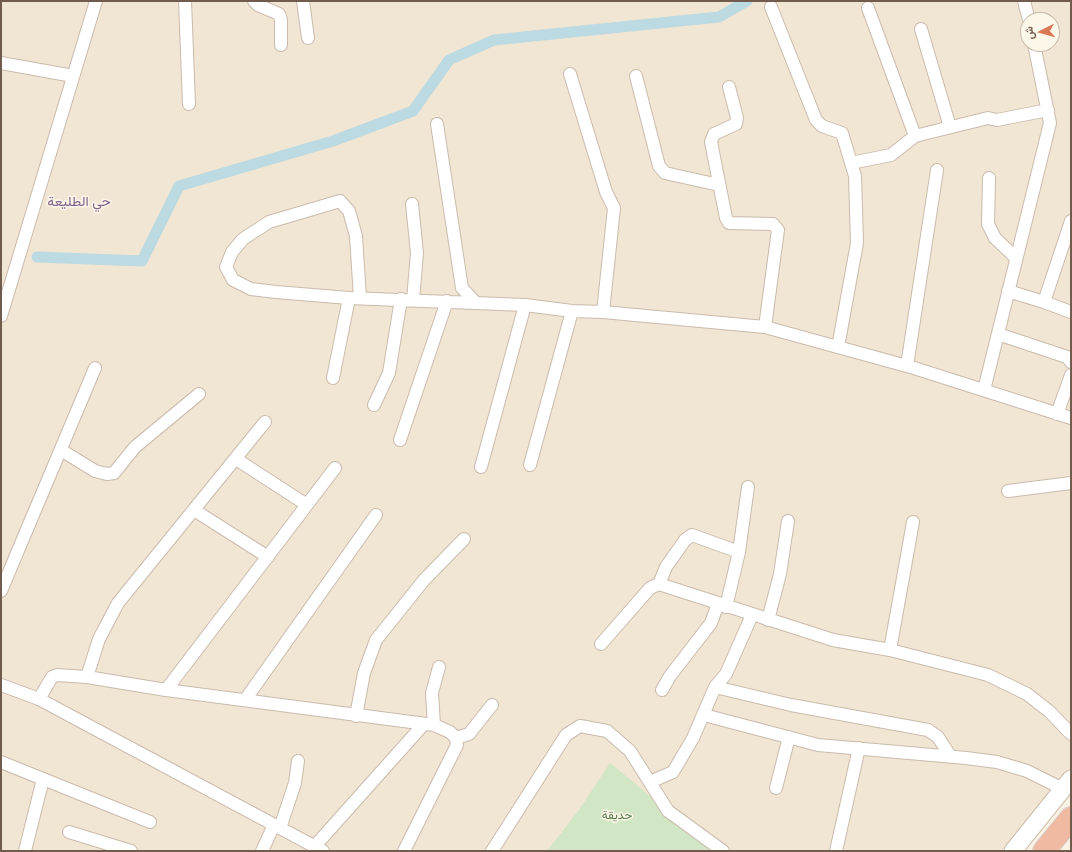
<!DOCTYPE html>
<html>
<head>
<meta charset="utf-8">
<style>
  body { margin:0 }
  #map { position:relative; width:1072px; height:852px; overflow:hidden; background:#faf3e5; font-family:Lato,Vazirmatn,sans-serif }
  canvas { display:block }
  .frame { position:absolute; inset:0; border:2px solid #705b4c; pointer-events:none }
  .north { position:absolute; left:1020px; top:12px; width:40px; height:40px; box-sizing:border-box; background:#fdf7ea; border:1px solid #c5b9ab; border-radius:50%; rotate:264deg; font-size:11px; font-weight:700; line-height:16px; text-align:center; color:#705b4c }
  .north::after { content:''; display:block; margin:auto; width:14px; height:18px; background:#d97a55; clip-path:polygon(50% 0,100% 100%,50% 72%,0 100%) }
</style>
</head>
<body>
<div id="map">
<canvas width="1072" height="852"></canvas>
<div class="frame"></div>
<div class="north">ش</div>
</div>
<script>
const c = document.querySelector('canvas').getContext('2d');
c.lineJoin = 'round';
function fillPath(path, color) { c.fillStyle = color; c.fill(path, 'evenodd'); }
const shape = rows => new Path2D(rows.map(r => 'M' + r).join(''));
function trace(path, color, width, dash) { c.strokeStyle = color; c.lineWidth = width; c.lineCap = dash ? 'butt' : 'round'; c.setLineDash(dash || []); c.stroke(path); }
function write(font, color, halo, rows, align = 'center') {
  c.font = font + ' Lato,Vazirmatn,sans-serif'; c.lineWidth = 3; c.setLineDash([]); c.textBaseline = 'middle'; c.strokeStyle = halo; c.fillStyle = color; for (const [text, x, y, turn = 0] of rows) {
    c.save(); c.translate(x, y); c.rotate((+turn || 0) * Math.PI / 180); c.textAlign = isNaN(turn) ? turn : align; if (halo) c.strokeText(text, 0, 0); c.fillText(text, 0, 0); c.restore();
  }
}
fillPath(shape([
  [1,1,1071,1,1071,783,1023,851,1,851],
  [1028,20,1052,20,1052,44,1028,44]
]), '#f1e5d4');
fillPath(shape([
  [610,763,644,791,712,851,547,851,579,810]
]), '#d0e6c4');
trace(shape([
  [37,257,142,261,179,186,333,141,413,111,449,60,494,40,719,17,747,1]
]), '#bbdae1', 11);
const street = shape([
  [185,1,189,104],
  [254,1,258,5,279,14,281,20,281,45],
  [303,1,308,38],
  [1024,1,1029,20],
  [771,7,816,120,822,126,842,133,855,176,857,243,838,347],
  [868,8,915,136],
  [921,29,950,127],
  [1,63,73,76],
  [570,74,606,192,614,208,603,312],
  [636,76,659,166,665,173,719,185],
  [729,87,737,118,736,124,714,134,711,142,726,218,729,223,773,224,778,230,765,327],
  [437,124,462,288,475,302],
  [851,163,891,155,915,136,988,118,997,120,1048,110],
  [989,178,988,224,995,238,1016,258],
  [412,204,417,253,413,300],
  [1008,291,1044,302,1071,221],
  [360,298,356,236,349,211,340,201,269,222,243,239,232,252,226,267,233,280,251,289,276,292,349,298,525,305,572,311,603,312,765,327,914,368,1071,418],
  [1044,302,1071,312],
  [1,316,96,1],
  [998,334,1067,357,1071,362],
  [907,366,937,170],
  [333,378,349,298],
  [984,390,1050,123,1034,44],
  [374,405,389,373,401,299],
  [1057,414,1071,375],
  [400,440,447,301],
  [61,450,95,471,107,474,114,473,135,447,199,394],
  [236,459,307,505],
  [530,465,572,311],
  [481,467,525,305],
  [1008,491,1071,483],
  [194,510,268,557],
  [659,584,666,567,685,540,692,535,739,552],
  [1,591,95,368],
  [726,607,739,552,748,487],
  [768,620,780,574,788,521],
  [601,644,650,588,659,584,833,640,890,650,988,675,1027,694,1050,712,1071,734],
  [890,650,913,522],
  [87,677,99,639,118,603,265,422],
  [1,685,39,699,323,851],
  [715,687,791,705,928,730,938,737,951,757],
  [166,690,335,468],
  [662,690,670,676,711,623,718,604],
  [39,699,52,677,57,675,87,677,166,690,434,725,450,732,456,738,457,745,404,851],
  [245,700,376,515],
  [704,715,818,745,966,758,997,762,1027,771,1063,789],
  [356,716,364,673,376,640,424,580,464,539],
  [434,725,432,693,439,667],
  [456,738,469,734,492,705],
  [1,762,150,822],
  [650,782,673,772,693,738,715,687,726,674,752,615],
  [776,788,789,737],
  [280,828,295,783,298,761],
  [69,832,131,851],
  [314,847,423,725],
  [25,851,43,779],
  [262,851,274,825],
  [492,851,566,735,580,726,607,731,630,751,668,811,723,851],
  [836,851,859,748]
]);
const secondary = shape([
  [1013,851,1071,779]
]);
const highway = shape([
  [1044,851,1071,818]
]);
trace(street, '#cabbac', 14);
trace(secondary, '#cdbcaa', 19);
trace(highway, '#d7d1cd', 24);
trace(street, '#fff', 12);
trace(secondary, '#fff', 17);
trace(highway, '#efbaa1', 22);
write('12px', '#547a48', '#fdf7ea', [
  ["حديقة",617,815]
]);
write('14px', '#81648c', '#fdf7ea', [
  ["حي الطليعة",79,201]
]);
</script>
</body>
</html>
